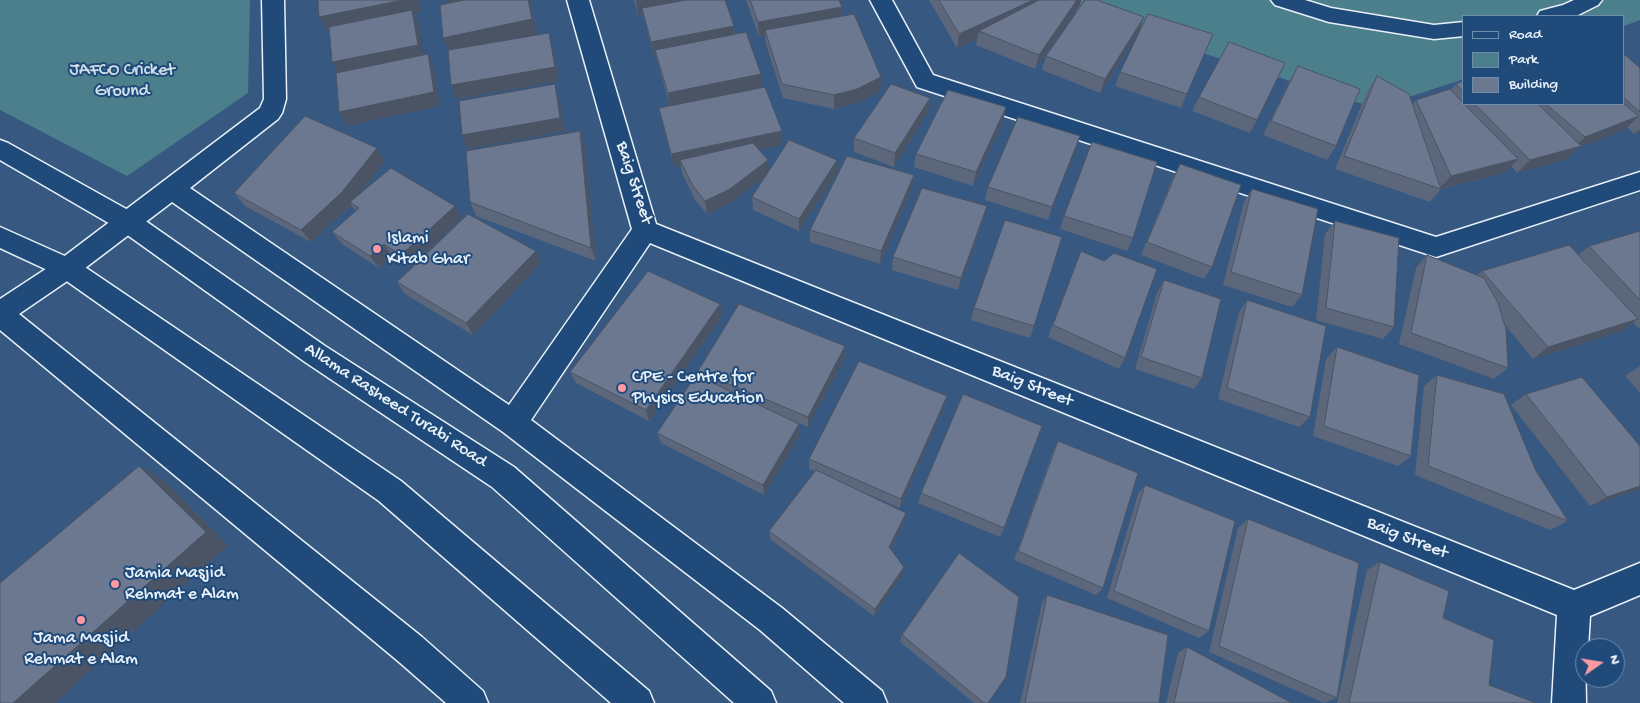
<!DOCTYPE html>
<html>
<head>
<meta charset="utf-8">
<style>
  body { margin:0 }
  #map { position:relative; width:1640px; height:703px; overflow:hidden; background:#365881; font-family:"Gochi Hand",sans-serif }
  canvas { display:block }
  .legend { position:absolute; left:1462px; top:15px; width:162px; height:90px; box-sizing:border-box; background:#1f4a7a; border:1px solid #6f8dac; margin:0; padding:6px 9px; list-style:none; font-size:15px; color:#e8f1f8 }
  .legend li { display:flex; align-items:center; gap:10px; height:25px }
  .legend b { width:25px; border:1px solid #6f8dac }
  .north { position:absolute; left:1575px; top:638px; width:50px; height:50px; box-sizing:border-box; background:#1f4a7a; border:1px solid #6f8dac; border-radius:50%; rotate:77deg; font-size:14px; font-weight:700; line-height:20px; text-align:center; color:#e8f1f8 }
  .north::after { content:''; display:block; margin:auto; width:18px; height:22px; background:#ff9aa2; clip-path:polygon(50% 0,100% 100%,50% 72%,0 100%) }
</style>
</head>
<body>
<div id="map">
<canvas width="1640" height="703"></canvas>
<ul class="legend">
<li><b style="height:6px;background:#1f4a7a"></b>Road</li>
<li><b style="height:14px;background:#4b7f8c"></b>Park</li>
<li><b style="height:14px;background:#6b7890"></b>Building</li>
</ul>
<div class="north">N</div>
</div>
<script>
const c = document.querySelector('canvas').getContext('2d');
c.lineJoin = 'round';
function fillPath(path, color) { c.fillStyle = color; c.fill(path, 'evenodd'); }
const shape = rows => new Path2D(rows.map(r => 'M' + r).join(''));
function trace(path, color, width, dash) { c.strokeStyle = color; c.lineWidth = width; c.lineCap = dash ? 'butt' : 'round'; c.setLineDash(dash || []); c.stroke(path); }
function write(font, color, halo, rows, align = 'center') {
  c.font = font + ' "Gochi Hand",sans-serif'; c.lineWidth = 4; c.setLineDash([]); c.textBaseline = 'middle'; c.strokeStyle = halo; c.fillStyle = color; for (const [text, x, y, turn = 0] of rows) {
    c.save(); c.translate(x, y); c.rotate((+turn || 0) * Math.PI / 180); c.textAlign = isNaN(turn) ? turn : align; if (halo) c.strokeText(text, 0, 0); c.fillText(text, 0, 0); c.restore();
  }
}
fillPath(shape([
  [0,0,250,0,248,93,127,176,0,110],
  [1046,0,1640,0,1640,20,1624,26,1624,16,1464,16,1464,79,1375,108,1049,4]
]), '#4b7f8c');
const street = shape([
  [262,0,284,0,286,99,282,113,278,119,190,188,509,405,632,229,567,0,589,0,656,224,1574,590,1640,563,1640,595,1590,616,1588,648,1585,648,1586,703,1552,703,1557,615,650,243,531,420,782,608,882,691,887,703,844,703,760,630,503,432,172,202,76,275,19,314,422,637,483,691,488,703,446,703,398,661,0,330,0,299,58,261,260,108,264,99,262,0],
  [870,0,892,0,933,75,1436,237,1640,172,1640,190,1436,257,917,87,870,0],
  [1271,0,1305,0,1331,8,1434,25,1464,22,1464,36,1434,39,1329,22,1275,5,1271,0],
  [1574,0,1602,0,1598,5,1576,16,1537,16,1540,11,1563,5,1574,0]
]);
const secondary = shape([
  [0,140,8,143,137,215,325,346,514,467,771,691,776,703,734,703,492,487,305,362,119,229,0,160,0,140],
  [0,227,76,261,401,481,649,691,654,703,611,703,379,501,58,275,0,248,0,227]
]);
trace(street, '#e8f1f8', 3);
trace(secondary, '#e8f1f8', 3);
fillPath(street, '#1f4a7a');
fillPath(secondary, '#1f4a7a');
fillPath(shape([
  [634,0,725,0,734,26,735,35,761,74,762,87,782,145,759,150,769,171,837,160,837,173,799,231,753,210,752,197,764,177,732,202,707,214,695,200,682,173,681,166,674,167,662,122,659,108,670,106,656,56,654,56,643,14,638,15],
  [746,0,839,0,842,16,881,77,880,92,856,103,834,109,783,98,766,44,765,36,759,37],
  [929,0,1081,0,1080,5,1035,69,976,45,977,39,957,48],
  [1139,32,1100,93,1042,70,1046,56],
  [1624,54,1640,68,1640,133,1634,134,1627,127,1624,130,1578,148,1567,159,1517,173,1511,166,1505,173,1441,189,1430,202,1335,169,1368,90,1377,76,1412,105,1416,100,1451,90,1456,84,1464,81,1464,104,1624,104],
  [1298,66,1336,146,1327,160,1263,135,1290,80],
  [1120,72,1187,94,1181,108,1115,86],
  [1199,97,1257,120,1250,133,1192,111],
  [930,98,928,112,894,167,854,152,854,138],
  [1003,121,973,186,914,167,916,154],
  [580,131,585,144,596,261,476,216,470,202],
  [1080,136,1048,220,985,200,988,187],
  [385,161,360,194,462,219,409,267,392,256,379,268,342,244,332,232,356,211,351,205,311,242,245,206,234,193],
  [1180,164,1212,267,1204,279,1141,255,1173,177],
  [914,175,912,189,880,264,810,242,810,230],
  [1252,189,1302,295,1292,307,1223,285,1244,202],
  [1064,216,1133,238,1127,251,1060,229],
  [984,219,958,290,892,270,893,257],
  [1335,221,1394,327,1383,339,1316,320,1325,234],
  [1640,231,1640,327,1638,328,1633,322,1622,331,1533,359,1506,326,1508,368,1494,379,1399,344,1416,268,1427,255,1477,275,1482,271,1578,255,1589,246],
  [536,251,541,263,473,335,405,294,397,282],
  [1076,264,1125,358,1119,369,1048,337],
  [1164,280,1202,378,1194,389,1135,369,1157,293],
  [1247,300,1310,417,1299,427,1218,399,1239,312],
  [720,304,722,316,649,421,576,383,570,372],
  [974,308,1034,326,1030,338,971,320],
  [1337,347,1411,456,1398,466,1313,436,1326,359],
  [845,357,808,427,792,420,799,424,800,434,764,495,661,443,657,433,700,376,698,371],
  [1640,366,1640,393,1625,376],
  [1437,375,1536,471,1568,521,1550,530,1415,475,1424,386],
  [1526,394,1640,489,1590,506,1511,405],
  [947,396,944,407,900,508,854,488,904,522,891,549,902,575,874,616,770,539,769,531,815,471,809,469,809,459],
  [1058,441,1103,588,1096,595,1014,560,1053,451],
  [1145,485,1209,631,1199,638,1107,598,1138,494],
  [921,493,1004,528,1000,537,918,503],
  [1248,519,1337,698,1324,703,1209,652,1238,528],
  [1380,562,1443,618,1489,685,1536,703,1337,703,1367,570],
  [1047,595,1159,703,1020,703,1042,603],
  [902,635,988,703,974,703,900,642],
  [1187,647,1292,703,1166,703,1178,653]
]), '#5c677c');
fillPath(shape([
  [403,0,419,0,421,12,414,14,419,25,424,59,340,76,332,62,413,14,327,31,319,17],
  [445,0,489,0,449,8],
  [528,0,530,0,531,4,537,34,450,52,443,38],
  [636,0,718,0,642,8,643,14,638,15],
  [1033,0,1053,0,979,31,977,39,957,48,959,34],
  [1077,0,1081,0,1080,5,1035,69,1039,55],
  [842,7,842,21,765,30,765,36,759,37,758,22],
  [1144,17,1139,32,1100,93,1105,79],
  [734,26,735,40,655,50,656,56,654,56,651,42],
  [549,33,553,47,559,81,457,99,451,85],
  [428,54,434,68,440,106,347,126,339,112],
  [761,74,762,88,670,107,668,93],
  [881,77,880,92,856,103,834,109,834,95],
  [555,84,559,98,565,131,468,149,462,135],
  [930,98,928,112,894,167,895,153],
  [1006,107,1003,121,973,186,976,172],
  [1639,116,1624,130,1578,148,1567,159,1517,173,1530,160,1575,147,1585,137],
  [1640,129,1640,133,1634,134],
  [580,131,585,144,596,261,591,248],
  [782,131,782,145,683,166,680,160,681,166,674,167,671,154],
  [1080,136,1076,150,1048,220,1052,207],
  [377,148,385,161,352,204,350,202,351,205,311,242,301,230],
  [1518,159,1505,173,1439,189,1451,176],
  [768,160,769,174,732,202,707,214,705,201],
  [837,160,837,173,799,231,799,219],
  [914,175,912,189,880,264,881,251],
  [455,206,462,219,409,267,401,255],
  [987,206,984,219,958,290,961,278],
  [384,244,392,256,379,268,370,256],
  [536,251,541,263,473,335,466,323],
  [720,304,722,316,649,421,646,410],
  [1638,319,1622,331,1533,359,1548,347],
  [845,346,845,357,808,427,808,417],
  [947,396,944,407,900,508,901,499],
  [799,424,800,434,764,495,763,485],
  [139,466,164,481,228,545,55,703,13,703],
  [1640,486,1640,489,1590,506,1607,497],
  [906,513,904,522,888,555,889,547],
  [904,567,902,575,874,616,875,609]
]), '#4b5465');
const building = shape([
  [318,0,403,0,319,17,318,0],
  [465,0,528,0,532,19,443,38,440,5,465,0],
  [686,0,725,0,734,26,651,42,642,8,686,0],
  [750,0,839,0,842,7,758,22,750,0],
  [939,0,1033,0,959,34,939,0],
  [1039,0,1077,0,1039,55,979,31,1039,0],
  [1085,0,1097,0,1144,17,1105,79,1046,56,1085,0],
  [412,10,418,45,332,62,329,27,412,10],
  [854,14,881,77,857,89,834,95,782,84,765,30,854,14],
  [1148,14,1213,34,1187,94,1120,72,1148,14],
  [746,32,761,74,668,93,655,50,746,32],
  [549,33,555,67,451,85,448,50,549,33],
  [1229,42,1285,63,1257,120,1199,97,1229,42],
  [428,54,434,92,339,112,336,73,428,54],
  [1624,54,1640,68,1640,112,1624,98,1624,54],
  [1298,66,1360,89,1336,146,1271,121,1298,66],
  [1377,76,1409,94,1441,189,1344,156,1377,76],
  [1464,81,1464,92,1456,84,1464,81],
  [555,84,560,118,462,135,459,101,555,84],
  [891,84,930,98,895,153,854,138,891,84],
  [765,87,782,131,671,154,659,108,765,87],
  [1450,89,1464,104,1518,159,1451,176,1416,100,1450,89],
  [948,90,1006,107,976,172,916,154,948,90],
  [1475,104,1538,104,1581,146,1530,160,1475,104],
  [1546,104,1624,104,1639,116,1585,137,1546,104],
  [305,116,377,148,342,192,301,230,234,193,305,116],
  [1018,117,1080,136,1052,207,988,187,1018,117],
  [580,131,591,248,470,202,466,151,580,131],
  [789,140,837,160,799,219,752,197,789,140],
  [1092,142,1157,162,1133,238,1064,216,1092,142],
  [753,143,768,160,730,189,705,201,693,186,680,160,753,143],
  [847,156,914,175,881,251,810,230,847,156],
  [1180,164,1241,185,1212,267,1147,242,1180,164],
  [391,168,455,206,401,255,384,244,370,256,332,232,359,208,350,202,391,168],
  [922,188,987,206,961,278,893,257,922,188],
  [1252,189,1318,209,1302,295,1231,272,1252,189],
  [468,214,536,251,466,323,397,282,468,214],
  [1005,220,1062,237,1034,326,974,308,1005,220],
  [1335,221,1399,238,1394,327,1326,308,1335,221],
  [1640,231,1640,300,1589,246,1640,231],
  [1569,245,1638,319,1548,347,1482,271,1569,245],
  [1081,251,1104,261,1114,253,1157,269,1125,358,1053,325,1081,251],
  [1427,255,1484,278,1498,303,1506,329,1508,368,1411,333,1427,255],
  [648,271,720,304,646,410,570,372,648,271],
  [1164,280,1221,299,1202,378,1141,357,1164,280],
  [1247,300,1326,326,1310,417,1227,388,1247,300],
  [739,304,845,346,808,417,698,371,739,304],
  [1337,347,1419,375,1411,456,1324,426,1337,347],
  [859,361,947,396,901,499,809,459,859,361],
  [696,375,799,424,763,485,657,433,696,375],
  [1437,375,1504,394,1536,471,1568,521,1428,466,1437,375],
  [1582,377,1640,446,1640,486,1607,497,1526,394,1582,377],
  [963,394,1042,426,1004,528,921,493,963,394],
  [1058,441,1138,473,1103,588,1018,551,1058,441],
  [139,466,206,532,13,703,0,703,0,583,139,466],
  [816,470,906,513,889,547,904,567,875,609,769,531,816,470],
  [1145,485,1235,521,1209,631,1114,591,1145,485],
  [1248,519,1359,563,1337,698,1219,646,1248,519],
  [959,553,1019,597,1006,677,988,703,984,703,902,635,959,553],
  [1380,562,1449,591,1443,618,1494,640,1489,685,1536,703,1349,703,1380,562],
  [1047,595,1168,635,1159,703,1025,703,1047,595],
  [1187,647,1292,703,1174,703,1187,647]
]);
fillPath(building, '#6b7890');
trace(building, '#4b5465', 1);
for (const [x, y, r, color] of [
  [377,249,5,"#ff9aa2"],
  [622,388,5,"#ff9aa2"],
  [115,584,5,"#ff9aa2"],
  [81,620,5,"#ff9aa2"]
]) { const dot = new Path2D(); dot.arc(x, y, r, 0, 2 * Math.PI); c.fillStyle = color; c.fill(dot); trace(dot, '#1f4a7a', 2); }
write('18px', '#d0e0e8', '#1f4a7a', [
  ["JAFCO Cricket",122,71],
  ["Ground",122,92]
]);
write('18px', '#e8f1f8', '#1f4a7a', [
  ["Baig Street",633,183,72],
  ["Baig Street",1032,387,22],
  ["Allama Rasheed Turabi Road",395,406,33],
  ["Baig Street",1407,539,22]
]);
write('18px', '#e8f1f8', '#1f4a7a', [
  ["Islami",387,239],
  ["Kitab Ghar",387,260],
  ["CPE - Centre for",632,378],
  ["Physics Education",632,399],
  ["Jamia Masjid",125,574],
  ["Rehmat e Alam",125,595],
  ["Jama Masjid",81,639,"center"],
  ["Rehmat e Alam",81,660,"center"]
], 'left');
</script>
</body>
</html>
